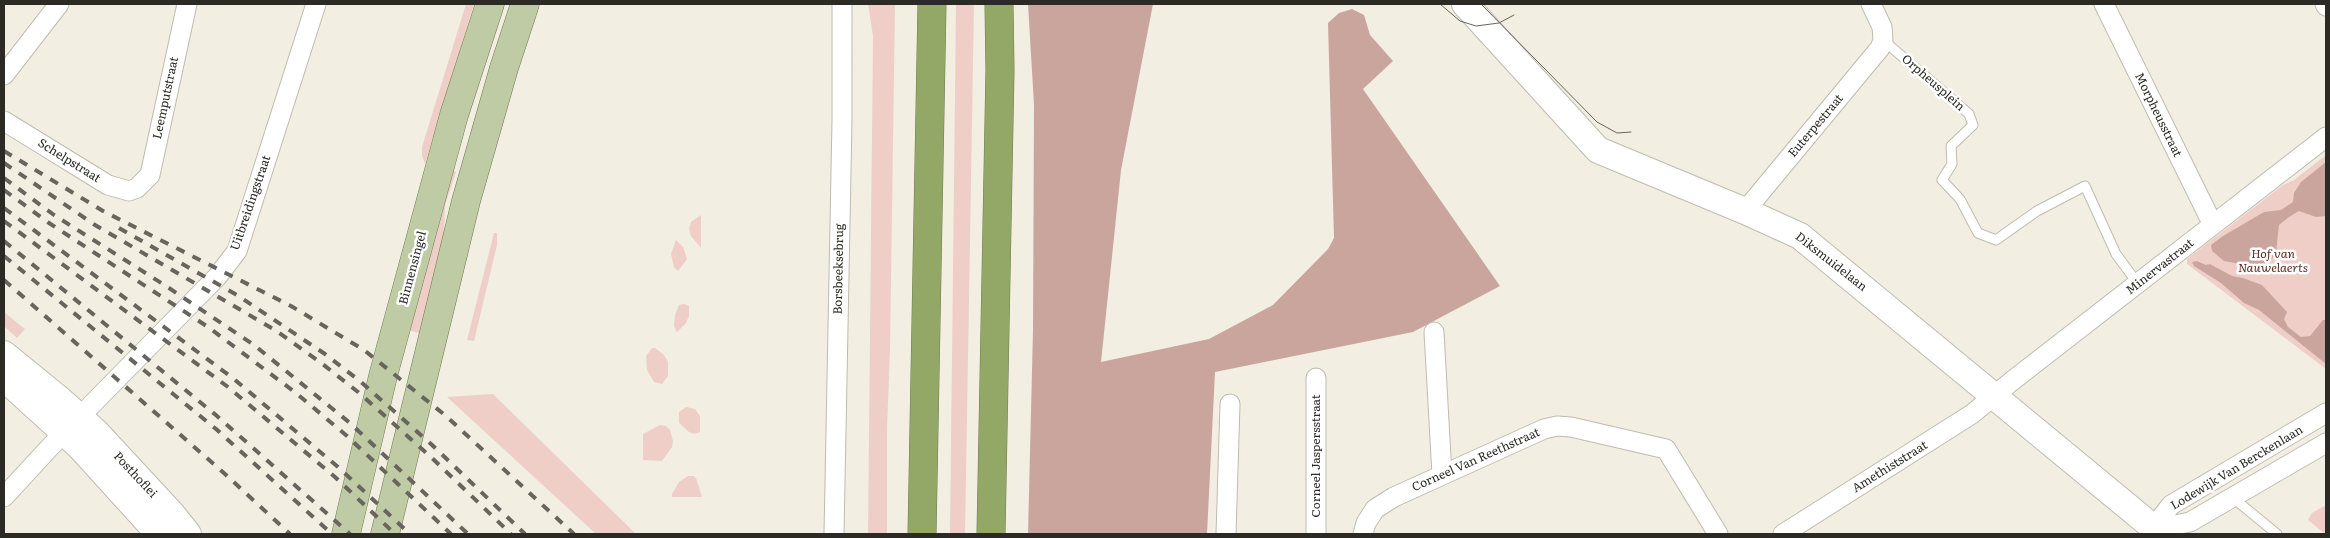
<!DOCTYPE html>
<html>
<head>
<meta charset="utf-8">
<style>
  body { margin:0 }
  #map { position:relative; width:2330px; height:538px; overflow:hidden; background:#f2eee2; font-family:Literata,serif }
  canvas { display:block }
  .frame { position:absolute; inset:0; border:5px solid #2b2a25; pointer-events:none }
</style>
</head>
<body>
<div id="map">
<canvas width="2330" height="538"></canvas>
<div class="frame"></div>
</div>
<script>
const c = document.querySelector('canvas').getContext('2d');
c.lineJoin = 'round';
function fillPath(path, color) { c.fillStyle = color; c.fill(path, 'evenodd'); }
const shape = rows => new Path2D(rows.map(r => 'M' + r).join(''));
function trace(path, color, width, dash) { c.strokeStyle = color; c.lineWidth = width; c.lineCap = dash ? 'butt' : 'round'; c.setLineDash(dash || []); c.stroke(path); }
function write(font, color, halo, rows, align = 'center') {
  c.font = font + ' Literata,serif'; c.lineWidth = 5; c.setLineDash([]); c.textBaseline = 'middle'; c.strokeStyle = halo; c.fillStyle = color; for (const [text, x, y, turn = 0] of rows) {
    c.save(); c.translate(x, y); c.rotate((+turn || 0) * Math.PI / 180); c.textAlign = isNaN(turn) ? turn : align; if (halo) c.strokeText(text, 0, 0); c.fillText(text, 0, 0); c.restore();
  }
}
fillPath(shape([
  [466,4,474,4,425,164,422,156,422,147],
  [868,4,895,4,890,350,887,429,887,534,868,534,873,36],
  [956,4,974,4,965,534,950,534],
  [2326,155,2326,369,2187,264,2187,259,2283,185,2294,180],
  [449,169,456,172,445,205,444,236,422,334,408,330],
  [701,215,701,248,691,236,689,229,691,222],
  [494,233,497,233,497,245,474,341,467,340],
  [676,240,683,247,687,259,678,271,674,267,671,254],
  [684,304,689,306,689,316,686,323,677,332,674,326,675,315,679,305],
  [4,312,25,329,17,338,4,326],
  [652,348,655,348,664,355,668,362,668,376,662,384,654,382,647,370,646,356],
  [493,394,636,534,596,534,447,397],
  [686,407,695,409,700,416,700,432,694,434,689,432,679,423,679,412],
  [660,425,666,426,670,430,673,441,672,447,662,461,643,460,643,434],
  [688,476,694,476,696,478,702,497,672,497,672,494,679,482],
  [2326,505,2326,534,2325,534,2308,520,2312,513]
]), '#efcec8');
fillPath(shape([
  [1028,4,1153,4,1121,170,1101,362,1209,339,1273,305,1328,249,1334,238,1328,23,1339,13,1352,9,1364,15,1370,35,1393,61,1363,89,1500,286,1413,332,1215,372,1207,534,1028,534,1033,330,1034,105],
  [2326,162,2326,216,2316,217,2299,211,2289,217,2279,225,2276,253,2270,262,2251,266,2224,261,2212,251,2211,245,2223,236,2264,212,2281,210,2293,202,2294,193,2301,182],
  [2197,261,2206,265,2210,264,2232,276,2243,278,2262,285,2287,312,2284,319,2288,327,2301,337,2310,336,2323,320,2326,320,2326,364,2259,310,2244,303,2221,283,2194,266,2192,262]
]), '#caa59e');
const lane = shape([
  [1883,40,1969,114,1973,125,1951,146,1952,164,1942,180,1960,199,1978,233,1996,240,2037,211,2085,186,2116,254,2138,284],
  [2232,497,2277,534]
]);
const street = shape([
  [2104,4,2213,225],
  [2325,4,2326,6],
  [4,75,59,4],
  [4,121,108,185,129,191,137,188,150,175,187,4],
  [1745,211,1880,48,1883,40,1882,27,1871,4],
  [1434,332,1442,475],
  [4,497,51,446,217,277,237,251,316,4],
  [2153,528,2171,505,2326,413],
  [2150,530,2190,522,2326,443],
  [834,534,842,120,842,4],
  [1226,534,1230,404],
  [1316,534,1316,378],
  [1363,534,1366,523,1375,509,1394,497,1544,429,1557,426,1571,427,1666,449,1718,534],
  [1783,534,1972,414,2012,381,2326,137]
]);
const secondary = shape([
  [1465,4,1598,150,1745,211,1800,236,2161,534],
  [4,354,58,398,97,433,172,514,188,534],
  [4,378,81,448,159,534]
]);
const primary = shape([
  [346,534,383,376,454,115,490,4],
  [385,534,466,201,504,68,525,4]
]);
const highway = shape([
  [922,534,932,4],
  [991,534,1000,70,999,4]
]);
trace(lane, '#bfbbaf', 11);
trace(street, '#bfbbaf', 21);
trace(secondary, '#bfbbaf', 28);
trace(primary, '#6f7c50', 29);
trace(highway, '#6f7c50', 29);
trace(lane, '#fff', 9);
trace(street, '#fff', 19);
trace(secondary, '#fff', 26);
trace(primary, '#becba4', 28);
trace(highway, '#93a867', 28);
trace(shape([
  [1440,4,1460,21,1476,26,1499,23,1514,15],
  [1481,4,1597,122,1617,133,1631,132]
]), '#67655e', 1);
trace(shape([
  [4,151,103,211,291,306,364,350,446,416,574,534],
  [4,163,95,225,275,330,320,362,358,392,432,458,511,534],
  [4,178,54,215,166,286,254,345,350,423,468,534],
  [4,190,49,223,208,327,296,393,347,436,451,534],
  [4,208,234,379,338,467,410,534],
  [4,221,228,387,335,477,395,534],
  [119,228,237,295,325,354,361,382,431,444,525,534],
  [4,241,217,416,350,534],
  [4,256,216,429,332,534],
  [4,280,225,474,290,534]
]), '#67655e', 4, [9, 9]);
write('12px', '#2b2a25', '#fff', [
  ["Orpheusplein",1933,83,41],
  ["Leemputstraat",166,98,-78],
  ["Morpheusstraat",2158,115,64],
  ["Euterpestraat",1816,126,-50],
  ["Schelpstraat",69,161,32],
  ["Uitbreidingstraat",251,203,-71],
  ["Diksmuidelaan",1831,262,38],
  ["Minervastraat",2160,267,-38],
  ["Binnensingel",413,268,-75],
  ["Borsbeeksebrug",839,269,-89],
  ["Corneel Jaspersstraat",1316,456,-90],
  ["Corneel Van Reethstraat",1476,460,-24],
  ["Amethiststraat",1890,467,-32],
  ["Lodewijk Van Berckenlaan",2237,468,-31],
  ["Posthoflei",135,475,47]
]);
write('italic 12px', '#5e2c24', '#fff', [
  ["Hof van",2273,254],
  ["Nauwelaerts",2273,268]
]);
</script>
</body>
</html>
